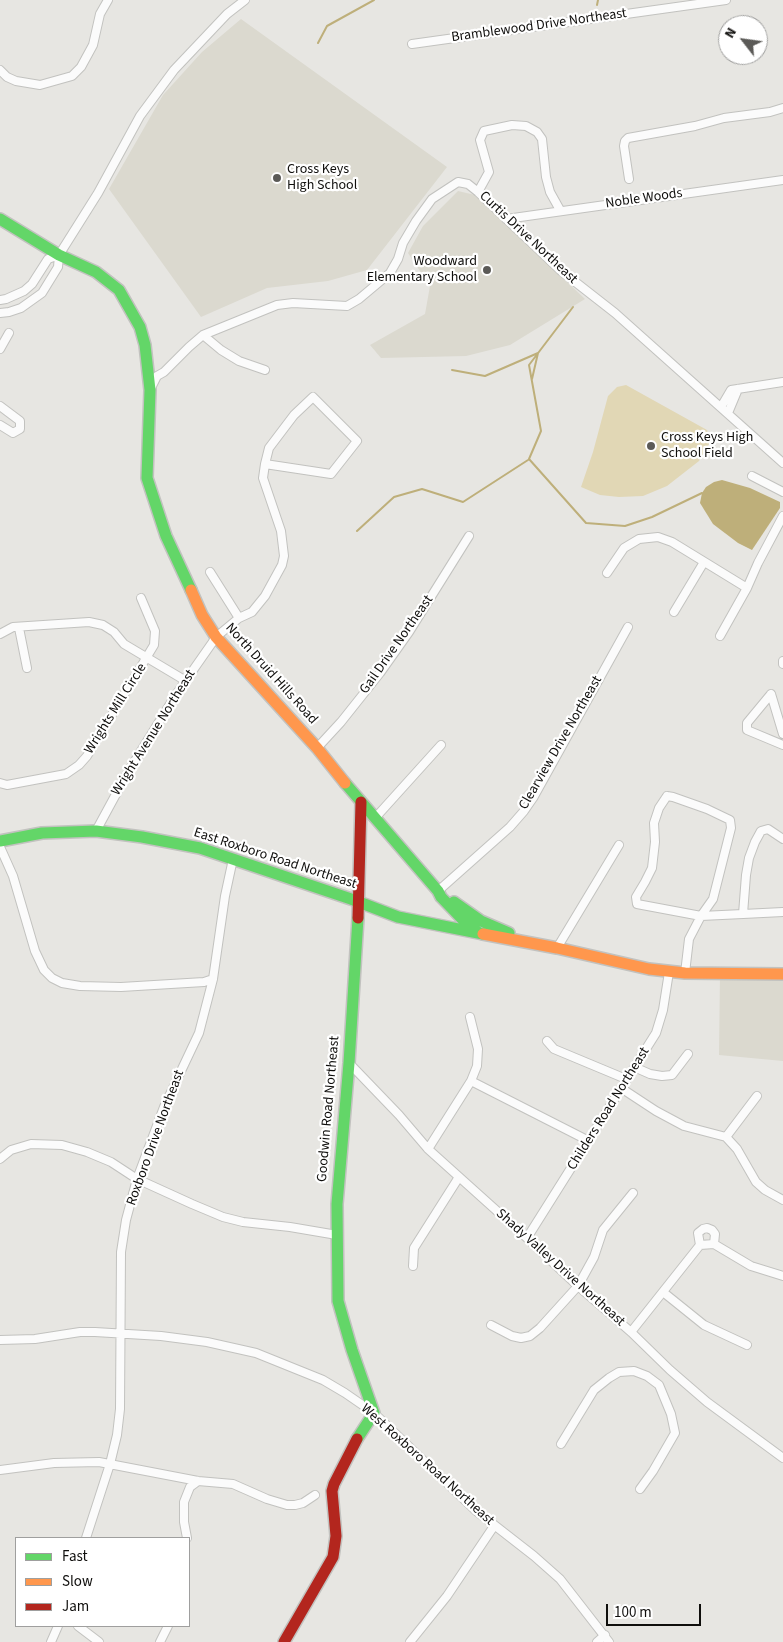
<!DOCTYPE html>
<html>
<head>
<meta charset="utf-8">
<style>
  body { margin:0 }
  #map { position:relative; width:783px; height:1642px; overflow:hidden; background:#e7e6e2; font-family:"Source Sans 3",sans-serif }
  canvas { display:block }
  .legend { position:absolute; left:15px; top:1537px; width:175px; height:90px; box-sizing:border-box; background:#fff; border:1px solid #9f9f9e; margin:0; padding:6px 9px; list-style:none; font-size:15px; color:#0f0e0c }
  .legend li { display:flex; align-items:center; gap:10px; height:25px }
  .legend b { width:25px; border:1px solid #9f9f9e }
  .north { position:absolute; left:718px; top:15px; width:50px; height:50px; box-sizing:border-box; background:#fff; border:1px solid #9f9f9e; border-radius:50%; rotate:300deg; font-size:14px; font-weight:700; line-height:20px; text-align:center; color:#0f0e0c }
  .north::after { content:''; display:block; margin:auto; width:18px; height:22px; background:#5b5a57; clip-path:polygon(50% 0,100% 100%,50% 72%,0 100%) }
  .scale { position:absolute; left:606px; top:1604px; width:95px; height:22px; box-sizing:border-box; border:2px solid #0f0e0c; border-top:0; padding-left:6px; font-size:15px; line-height:18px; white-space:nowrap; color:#0f0e0c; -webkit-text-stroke:4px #fff; paint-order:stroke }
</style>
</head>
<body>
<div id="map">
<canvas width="783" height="1642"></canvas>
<ul class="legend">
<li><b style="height:6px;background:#63d668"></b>Fast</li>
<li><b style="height:6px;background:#ff974d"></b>Slow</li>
<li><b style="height:6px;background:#b3261e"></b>Jam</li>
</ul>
<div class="north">N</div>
<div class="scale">100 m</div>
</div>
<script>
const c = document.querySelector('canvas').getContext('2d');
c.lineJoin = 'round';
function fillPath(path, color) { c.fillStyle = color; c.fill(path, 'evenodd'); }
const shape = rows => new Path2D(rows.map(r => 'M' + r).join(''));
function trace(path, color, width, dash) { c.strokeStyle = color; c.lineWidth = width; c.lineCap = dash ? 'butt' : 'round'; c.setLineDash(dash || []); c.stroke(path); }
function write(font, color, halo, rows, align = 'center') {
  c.font = font + ' "Source Sans 3",sans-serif'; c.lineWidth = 4.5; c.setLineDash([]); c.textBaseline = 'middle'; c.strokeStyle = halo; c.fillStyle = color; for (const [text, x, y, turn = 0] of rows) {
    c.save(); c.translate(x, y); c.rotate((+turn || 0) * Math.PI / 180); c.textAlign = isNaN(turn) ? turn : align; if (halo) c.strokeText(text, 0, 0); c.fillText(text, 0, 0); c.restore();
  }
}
fillPath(shape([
  [241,19,447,167,367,270,328,281,267,288,201,317,109,189,163,95,202,52],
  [458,191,475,195,585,299,510,345,466,356,381,358,370,345,425,314,430,286,408,253,423,226],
  [720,974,783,975,783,1061,719,1055]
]), '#dbd9cf');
fillPath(shape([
  [626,385,707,430,712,439,699,461,667,486,643,496,619,497,600,495,581,487,593,452,608,396,617,387]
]), '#e1d7b5');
fillPath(shape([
  [722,480,750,488,780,502,780,508,752,550,738,543,713,524,700,503,702,493,706,487,714,482]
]), '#beaf7a');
trace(shape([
  [597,5,598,0],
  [318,43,327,26,374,0],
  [573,307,529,365,541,431,529,459,586,523,625,526,652,517,702,493],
  [452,370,485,376,538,353,532,379],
  [357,531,394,497,422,489,463,502,528,460]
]), '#beaf7a', 2);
const street = shape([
  [412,44,726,0],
  [0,70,7,77,16,81,40,85,72,76,81,67,93,45,100,14,108,0],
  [629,179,624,146,625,141,628,138,695,126,724,118,770,112,783,108],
  [478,192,489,172,480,140,484,131,512,125,526,126,537,132,542,139,546,177,550,192,560,210],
  [506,219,783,180],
  [59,255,98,193,140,116,174,70,227,14,245,0],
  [0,300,6,299,24,291,32,284,48,259,59,255],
  [0,313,9,312,21,308,42,293,58,267,59,255],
  [203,335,221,350,239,361,265,370],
  [0,349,9,333],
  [151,388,157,376,164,372,189,347,203,335,277,305,293,303,347,306,359,299,390,273,398,259,403,243,416,221,432,199,458,182,468,184,478,192,560,270,615,313,783,463],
  [313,397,357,441,331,474,265,464,269,448,294,415,313,397],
  [0,406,20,421,20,429,13,433,0,425],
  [721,407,731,390,783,382],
  [728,413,738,389],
  [752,476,783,492],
  [210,572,239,618],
  [607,573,624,548,639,539,658,537,672,542,747,588,758,563,783,516],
  [674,612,704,562],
  [19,628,27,668],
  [0,634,13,627,89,622,103,625,114,632,124,644,186,681],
  [720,636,747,588],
  [783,661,783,664],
  [771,694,747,723,747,730,783,745],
  [771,694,783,734],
  [317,748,341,722,380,673,409,632,469,536],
  [0,783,7,785,66,774,79,765,87,756,154,645,155,631,141,598],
  [667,796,673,797,707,809,730,820,731,828,713,899,701,916,637,904,636,897,645,882,652,868,655,842,654,823,659,808,667,796],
  [376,817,441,745],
  [96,831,128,772,177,693,212,643,216,637,239,618,252,612,265,596,282,565,284,556,281,531,263,478,265,464],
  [783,839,768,829,761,831,755,842,749,858,746,875,743,914,783,912],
  [0,847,13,876,35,951,44,970,52,978,62,983,80,986,121,987,204,982,213,979],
  [438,891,510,827,524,811,533,798,628,627],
  [557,948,619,845],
  [685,973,689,939,701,916,743,914],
  [547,1041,554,1049,626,1079],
  [349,1063,399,1115,428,1149,527,1238,578,1286,631,1332,670,1370,707,1402,783,1458],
  [634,1067,650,1074,662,1076,672,1075,688,1054],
  [471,1081,589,1141],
  [621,1088,656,1111,684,1126,726,1137,737,1149,756,1182,765,1190,783,1200],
  [726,1137,757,1096],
  [428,1149,471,1081,477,1066,478,1049,470,1017],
  [0,1159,11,1150,31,1144,62,1145,87,1152,111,1162,137,1179,192,1204,223,1217,243,1222,290,1227,337,1235],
  [527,1238,656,1033,663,1010,669,972],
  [700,1245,698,1233,703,1229,707,1228,712,1230,715,1234,714,1244],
  [413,1266,414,1248,459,1177],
  [663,1292,704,1325,747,1345],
  [491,1325,512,1336,521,1338,530,1336,540,1328,578,1286,594,1257,603,1230,633,1193],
  [631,1332,700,1245,714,1244,751,1266,783,1276],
  [0,1340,35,1339,80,1332,95,1332,161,1336,207,1342,256,1353,323,1380,345,1393,374,1413,475,1510,534,1556,560,1579,609,1642],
  [561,1444,594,1390,609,1378,619,1372,634,1371,647,1376,659,1385,671,1414,675,1433,653,1471,640,1489],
  [0,1470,54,1463,99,1462,198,1481,233,1484,267,1499,287,1505,295,1505,303,1503,315,1495],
  [86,1538,110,1464,117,1435,120,1409,121,1252,126,1220,137,1179,164,1107,199,1033,213,979,225,896,233,859],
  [187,1538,184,1522,184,1502,190,1487,198,1481],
  [78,1626,99,1642],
  [51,1642,58,1626],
  [160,1642,168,1626],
  [410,1642,447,1596,494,1526],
  [597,1642,605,1635]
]);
const fast = shape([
  [0,219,59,255,96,272,119,290,140,327,145,345,150,390,147,478,166,536,191,590],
  [345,783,438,891,441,897,467,924,479,933],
  [0,841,42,833,96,831,142,837,200,848,351,899,398,917,483,934],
  [454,902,481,921,509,933],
  [357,1439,374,1413,352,1350,338,1301,337,1204,349,1063,358,918]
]);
const slow = shape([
  [191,590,202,615,216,637,317,748,345,783],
  [483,934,557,948,649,969,685,973,783,974]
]);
const jam = shape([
  [358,918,361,802],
  [284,1642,333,1557,336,1536,332,1491,334,1484,357,1439]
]);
trace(street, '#c2c2bf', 10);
trace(fast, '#c2c2bf', 14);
trace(slow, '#c2c2bf', 14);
trace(jam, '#c2c2bf', 14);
trace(street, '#fbfbfb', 8);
trace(fast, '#63d668', 11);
trace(slow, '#ff974d', 11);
trace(jam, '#b3261e', 11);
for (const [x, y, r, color] of [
  [277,178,5,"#5b5a57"],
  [487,270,5,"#5b5a57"],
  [651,446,5,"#5b5a57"]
]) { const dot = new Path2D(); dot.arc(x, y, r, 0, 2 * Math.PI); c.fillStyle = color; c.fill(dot); trace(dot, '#fff', 2); }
write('14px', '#0f0e0c', '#fff', [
  ["Bramblewood Drive Northeast",539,26,-8],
  ["Noble Woods",644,199,-8],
  ["Curtis Drive Northeast",528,238,43],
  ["Gail Drive Northeast",397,645,-55],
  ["North Druid Hills Road",271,674,48],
  ["Wrights Mill Circle",116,709,-58],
  ["Wright Avenue Northeast",154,733,-58],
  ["Clearview Drive Northeast",561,743,-60],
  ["East Roxboro Road Northeast",275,859,18],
  ["Goodwin Road Northeast",329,1109,-85],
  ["Childers Road Northeast",609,1109,-58],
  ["Roxboro Drive Northeast",156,1138,-70],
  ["Shady Valley Drive Northeast",560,1268,42],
  ["West Roxboro Road Northeast",427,1465,42]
]);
write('14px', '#0f0e0c', '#fff', [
  ["Cross Keys",287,170],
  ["High School",287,186],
  ["Woodward",477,262,"right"],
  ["Elementary School",477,278,"right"],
  ["Cross Keys High",661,438],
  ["School Field",661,454]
], 'left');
</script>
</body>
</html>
